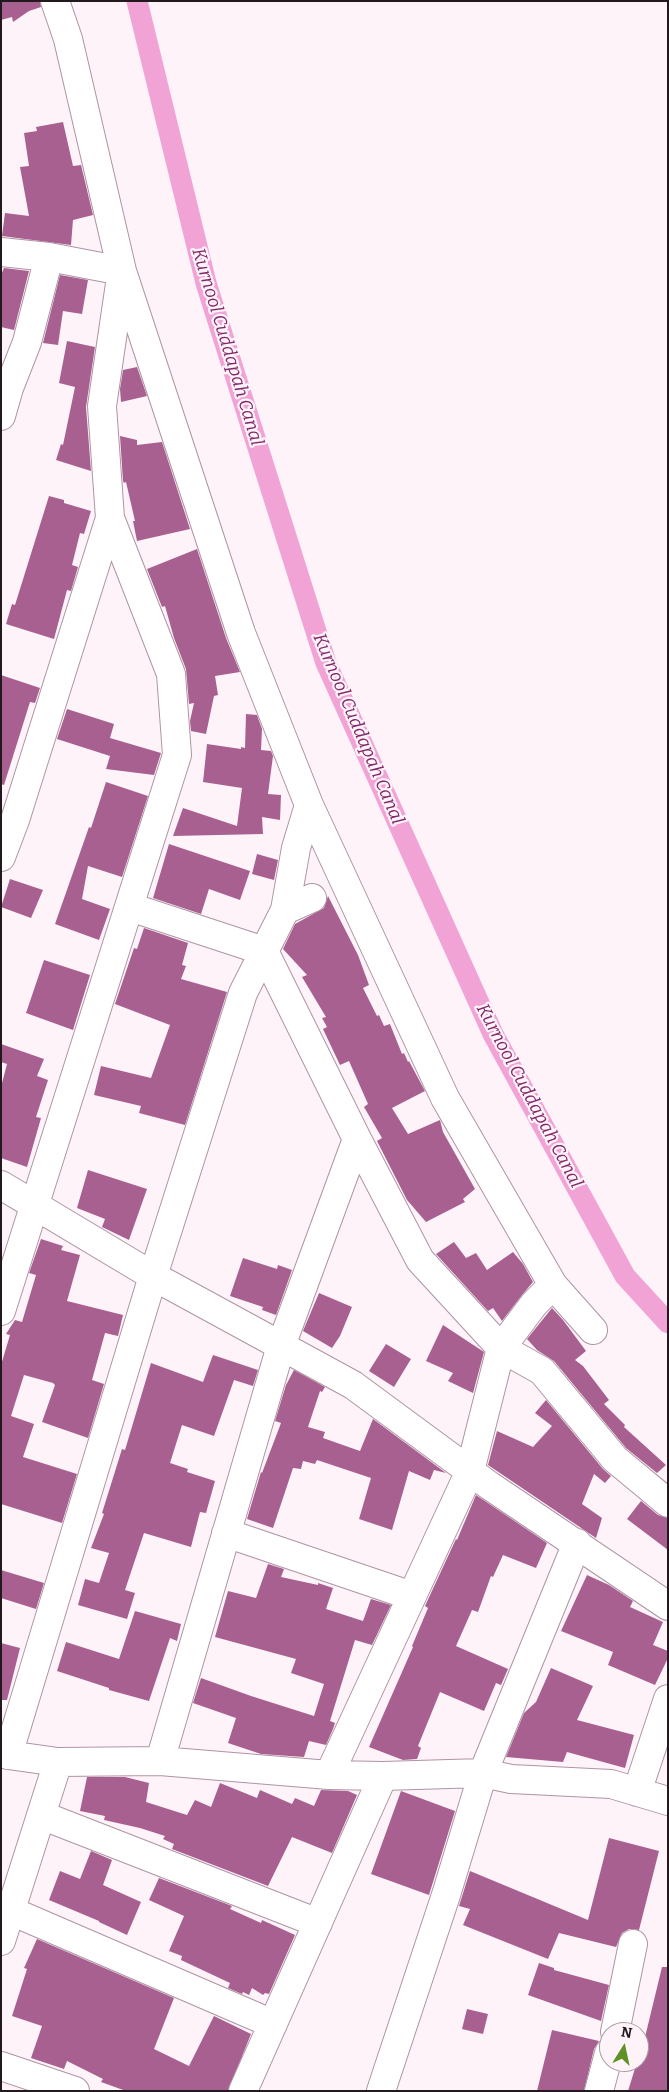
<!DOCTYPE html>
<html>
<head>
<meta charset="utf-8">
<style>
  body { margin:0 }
  #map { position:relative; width:669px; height:2092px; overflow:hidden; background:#fff3fa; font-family:Bitter,serif }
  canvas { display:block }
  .frame { position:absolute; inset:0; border:2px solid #22191f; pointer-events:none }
  .north { position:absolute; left:599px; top:2022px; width:50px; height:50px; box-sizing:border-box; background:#fff3fa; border:1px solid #a79ca2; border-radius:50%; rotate:10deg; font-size:14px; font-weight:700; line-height:20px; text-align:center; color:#22191f }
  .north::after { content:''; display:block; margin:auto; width:18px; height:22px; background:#609127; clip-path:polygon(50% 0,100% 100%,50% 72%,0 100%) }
</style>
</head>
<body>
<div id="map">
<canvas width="669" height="2092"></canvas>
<div class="frame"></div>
<div class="north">N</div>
</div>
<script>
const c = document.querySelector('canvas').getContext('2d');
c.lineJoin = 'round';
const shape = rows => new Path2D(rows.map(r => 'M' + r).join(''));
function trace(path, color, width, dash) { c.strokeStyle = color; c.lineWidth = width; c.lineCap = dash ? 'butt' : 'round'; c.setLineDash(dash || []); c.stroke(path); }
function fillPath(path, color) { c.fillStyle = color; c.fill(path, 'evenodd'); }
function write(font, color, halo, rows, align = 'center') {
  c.font = font + ' Bitter,serif'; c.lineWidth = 4.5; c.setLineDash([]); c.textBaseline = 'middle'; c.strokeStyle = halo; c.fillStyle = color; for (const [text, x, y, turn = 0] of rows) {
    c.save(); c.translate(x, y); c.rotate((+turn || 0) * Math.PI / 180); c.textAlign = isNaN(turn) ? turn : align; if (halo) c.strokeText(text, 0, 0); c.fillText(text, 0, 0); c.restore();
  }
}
trace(shape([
  [137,1,206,283,326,663,493,1034,625,1276,668,1323]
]), '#f1a3d5', 21);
fillPath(shape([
  [1,1,40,1,41,7,29,11,13,22,12,17,1,20],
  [63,122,73,166,81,165,93,215,73,220,71,245,2,236,5,213,29,216,20,167,29,166,24,133,37,131,36,127],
  [4,268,29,271,14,330,1,327,1,275],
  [60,275,88,280,82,314,63,311,58,345,43,343],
  [67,341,95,347,86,407,91,471,56,460,61,444,63,445,75,387,59,383],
  [137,367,147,396,121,402,120,389,123,370],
  [120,436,137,440,137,445,162,442,190,529,137,541,133,521,135,521,126,482,124,483,123,481],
  [49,496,64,500,64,503,91,511,84,534,80,533,72,565,78,567,71,591,67,590,54,639,6,624,12,604,15,605],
  [197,549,226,638,240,672,215,676,218,695,214,696,206,734,191,731,190,721,194,703,189,704,186,669,174,638,165,606,162,607,147,569],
  [1,675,40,688,35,703,30,702,4,785,1,784],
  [67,709,114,724,110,738,161,753,154,775,106,769,110,756,57,739],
  [246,714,257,715,262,729,261,750,271,751,273,756,268,794,281,795,280,820,262,817,263,834,173,836,183,808,237,826,242,788,203,782,207,744,241,749,241,747,245,748],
  [106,782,148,796,122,877,88,866,82,899,110,909,99,940,55,924,89,827,91,828],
  [169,844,250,871,240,900,209,889,201,914,153,898],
  [257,854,278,860,274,880,252,874],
  [10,879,43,890,31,918,1,907],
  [328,896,358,955,369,985,363,988,377,1016,379,1015,384,1026,390,1024,402,1054,404,1053,408,1062,409,1061,425,1091,392,1108,408,1134,440,1120,443,1132,475,1189,463,1199,465,1202,426,1222,407,1200,377,1141,382,1138,364,1107,368,1104,349,1061,340,1065,323,1029,327,1027,322,1018,326,1017,302,977,307,975,283,949,295,924,324,908],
  [144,928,188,943,182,965,186,966,181,979,227,992,185,1125,139,1113,141,1106,94,1095,101,1066,151,1078,170,1025,115,1004,134,948,137,949],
  [44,960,90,975,73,1030,26,1013],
  [1,1044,44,1059,37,1076,48,1080,36,1117,41,1118,27,1167,1,1158,1,1087,7,1064,1,1062],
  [88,1170,147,1189,129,1240,102,1227,105,1219,77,1208],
  [41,1239,63,1246,61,1250,80,1255,67,1301,123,1315,118,1336,105,1333,92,1380,104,1384,88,1438,42,1422,55,1385,53,1383,24,1375,11,1416,34,1424,23,1457,77,1474,62,1523,1,1504,1,1365,10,1335,6,1334,15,1320,22,1322,36,1275,29,1273],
  [454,1242,466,1258,476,1253,487,1270,513,1252,523,1264,533,1282,522,1295,502,1321,493,1308,488,1311,436,1254],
  [243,1258,277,1269,278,1265,292,1270,276,1315,262,1310,263,1307,230,1296],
  [319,1293,352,1307,340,1336,332,1348,303,1331],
  [552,1308,563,1320,586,1351,575,1360,583,1366,609,1400,604,1404,625,1425,624,1427,666,1465,657,1473,626,1448,554,1361,537,1350,527,1339],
  [443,1325,484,1352,473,1393,448,1381,453,1373,426,1361],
  [386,1344,411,1359,394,1387,369,1371],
  [213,1355,258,1370,253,1386,234,1380,214,1436,182,1425,170,1463,188,1469,187,1472,215,1481,206,1513,200,1512,191,1547,144,1533,125,1590,135,1593,127,1619,78,1605,85,1579,99,1583,109,1553,91,1548,104,1514,102,1513,122,1449,125,1450,151,1363,203,1382],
  [294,1370,325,1387,322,1392,320,1391,308,1427,325,1432,323,1438,360,1451,373,1419,446,1473,434,1470,430,1480,409,1471,392,1530,359,1519,371,1478,317,1460,315,1464,303,1461,301,1469,293,1468,273,1528,247,1519,261,1472,262,1473,281,1423,275,1421,286,1385],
  [546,1400,603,1469,611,1476,605,1483,594,1474,582,1504,602,1518,596,1538,488,1465,497,1431,533,1447,552,1426,535,1413],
  [476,1495,547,1543,536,1568,503,1555,493,1577,491,1576,478,1612,472,1610,456,1646,508,1669,501,1685,496,1683,484,1711,440,1692,418,1746,421,1748,417,1759,403,1760,369,1747,413,1647,412,1646,428,1608,425,1606,456,1539,457,1540],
  [641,1501,658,1515,668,1518,668,1550,627,1519],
  [268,1564,284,1569,281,1577,318,1585,318,1583,333,1588,326,1609,363,1621,371,1599,391,1605,372,1645,355,1640,330,1721,335,1723,333,1729,326,1745,309,1741,304,1757,261,1754,228,1743,236,1718,193,1703,201,1678,251,1696,314,1716,324,1684,291,1673,296,1659,215,1637,228,1591,256,1598],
  [1,1570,44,1583,36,1609,1,1598],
  [587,1575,609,1585,633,1601,630,1607,663,1622,653,1645,668,1651,668,1658,655,1685,608,1665,613,1652,561,1631],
  [135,1611,181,1624,177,1641,170,1638,149,1701,109,1690,109,1688,57,1671,66,1642,119,1659],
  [1,1643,20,1648,7,1700,1,1700],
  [551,1668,593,1686,577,1720,634,1735,625,1768,567,1752,563,1762,506,1757,524,1713,536,1702],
  [87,1777,125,1777,149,1783,146,1802,187,1815,195,1800,211,1807,220,1783,257,1798,260,1790,292,1804,295,1798,314,1806,321,1790,348,1791,357,1795,332,1853,292,1837,268,1886,172,1849,174,1844,163,1839,165,1836,140,1828,104,1820,105,1816,80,1811],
  [401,1791,455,1811,429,1895,371,1874],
  [609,1838,659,1851,639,1930,629,1929,622,1933,616,1947,559,1933,548,1959,463,1925,470,1909,459,1906,470,1871,588,1920],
  [91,1851,112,1860,103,1885,141,1902,127,1935,99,1922,99,1921,49,1900,60,1871,80,1879],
  [159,1878,232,1906,230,1909,261,1923,262,1920,295,1935,269,1994,265,1993,263,1995,252,1988,249,1995,243,1992,242,1994,228,1988,230,1983,181,1960,182,1956,169,1951,184,1916,149,1900],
  [37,1939,174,1998,154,2049,189,2066,214,2016,251,2034,228,2091,126,2091,101,2082,103,2079,67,2061,64,2069,31,2058,42,2026,12,2016,27,1969,24,1968],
  [539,1963,554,1968,554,1970,609,1985,601,2021,528,1995],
  [662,1967,668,1967,668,2091,628,2091,637,2062,639,2062],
  [467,2009,488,2014,483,2034,462,2029],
  [552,2030,599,2041,594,2049,584,2091,537,2091]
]), '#a86090');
const minor = shape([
  [55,1,68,39,122,271,241,633,309,805,445,1098,553,1285,593,1330],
  [1,252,49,257,122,271],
  [1,416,9,388,27,342,49,257],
  [1,857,15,820,110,518,102,406,121,277],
  [130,907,264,951,357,1139,281,1346,160,1761],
  [285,910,296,848,309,805],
  [1,1185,153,1276,353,1385,490,1486,668,1606],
  [553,1285,534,1304,501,1348,542,1371,615,1459,668,1503],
  [1,1311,177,755,171,674,110,518],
  [226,1533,412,1596],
  [1,1751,8,1755,58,1762,160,1761,329,1775,383,1776,483,1773,511,1779,611,1784,668,1801],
  [8,1755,153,1276,243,993,285,910,312,898],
  [329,1775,470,1471,501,1348,420,1260,357,1139],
  [637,1792,668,1699],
  [41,1815,318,1923],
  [11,1911,273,2024],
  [1,1941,58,1762],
  [615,2032,633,1944],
  [1,2066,75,2091],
  [243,2091,383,1776],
  [381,2091,446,1895,483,1773,577,1543],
  [599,2091,609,2053]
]);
trace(minor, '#ae94a4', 30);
trace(minor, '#fff', 28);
write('italic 18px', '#812968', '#fff3fa', [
  ["Kurnool Cuddapah Canal",227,347,73],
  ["Kurnool Cuddapah Canal",358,729,67],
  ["Kurnool Cuddapah Canal",529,1096,62]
]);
</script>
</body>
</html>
